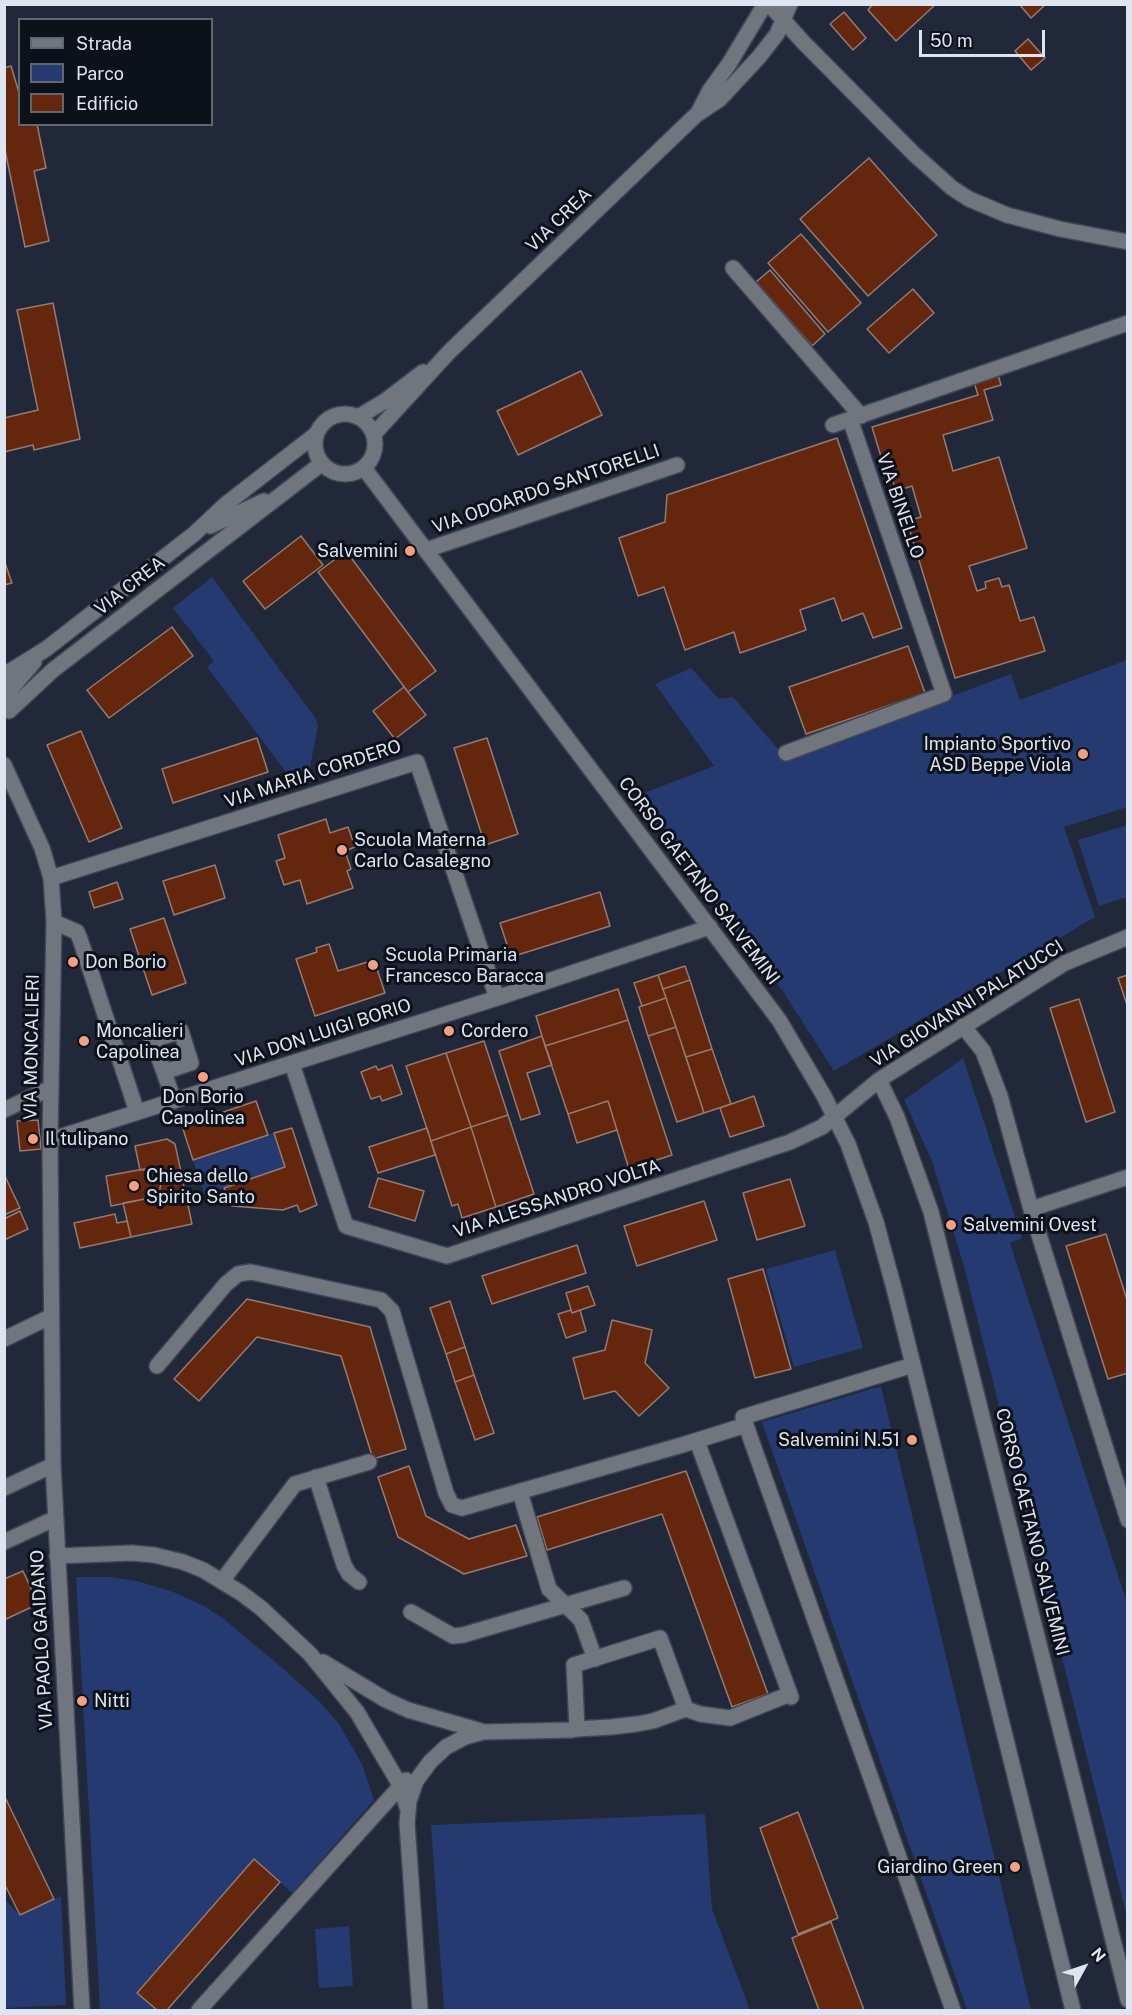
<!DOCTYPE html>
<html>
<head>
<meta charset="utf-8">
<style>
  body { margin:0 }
  #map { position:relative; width:1132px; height:2015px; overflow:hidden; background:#202839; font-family:"Public Sans",sans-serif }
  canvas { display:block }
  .frame { position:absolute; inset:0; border:6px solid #dfe5f0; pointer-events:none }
  .legend { position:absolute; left:18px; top:18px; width:195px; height:108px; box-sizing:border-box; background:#0d1119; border:2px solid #61666f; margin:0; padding:8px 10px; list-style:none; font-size:18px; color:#dfe5f0 }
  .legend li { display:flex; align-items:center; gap:12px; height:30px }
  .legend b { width:30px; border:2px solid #61666f }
  .north { position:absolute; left:1054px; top:1937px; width:60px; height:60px; -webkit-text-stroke:4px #0d1119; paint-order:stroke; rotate:50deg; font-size:16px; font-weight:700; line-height:24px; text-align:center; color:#dfe5f0 }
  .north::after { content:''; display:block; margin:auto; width:21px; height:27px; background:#dfe5f0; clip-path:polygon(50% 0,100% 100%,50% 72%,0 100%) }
  .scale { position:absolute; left:919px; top:30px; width:126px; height:27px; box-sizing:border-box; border:3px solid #dfe5f0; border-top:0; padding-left:8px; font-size:18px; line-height:21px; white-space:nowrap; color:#dfe5f0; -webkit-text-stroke:4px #0d1119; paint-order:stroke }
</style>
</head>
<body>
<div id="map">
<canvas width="1132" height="2015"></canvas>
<div class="frame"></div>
<ul class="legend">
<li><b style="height:8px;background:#70757e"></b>Strada</li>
<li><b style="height:16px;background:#253a71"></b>Parco</li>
<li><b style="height:16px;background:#64270d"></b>Edificio</li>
</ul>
<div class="north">N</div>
<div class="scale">50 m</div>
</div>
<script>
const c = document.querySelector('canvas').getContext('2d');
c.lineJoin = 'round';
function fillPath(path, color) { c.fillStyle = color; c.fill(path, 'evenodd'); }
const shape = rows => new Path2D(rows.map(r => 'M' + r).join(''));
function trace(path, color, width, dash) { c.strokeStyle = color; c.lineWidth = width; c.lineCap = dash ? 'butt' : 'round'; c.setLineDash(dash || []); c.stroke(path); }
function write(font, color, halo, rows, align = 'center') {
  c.font = font + ' "Public Sans",sans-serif'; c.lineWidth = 6; c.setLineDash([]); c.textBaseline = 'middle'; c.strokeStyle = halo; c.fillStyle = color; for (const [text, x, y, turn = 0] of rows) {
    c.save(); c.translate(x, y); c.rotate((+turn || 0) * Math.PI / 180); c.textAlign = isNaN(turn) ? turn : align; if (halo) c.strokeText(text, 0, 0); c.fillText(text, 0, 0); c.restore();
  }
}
fillPath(shape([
  [212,577,316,719,318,726,308,777,295,784,207,667,214,661,173,608],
  [1127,660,1127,807,1064,827,1095,917,834,1071,782,990,636,800,639,795,714,766,655,684,691,668,719,699,733,697,786,758,1011,674,1020,700],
  [1127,825,1127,897,1099,906,1078,840],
  [963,1058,1022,1238,1010,1243,1127,1603,1127,1917,965,1270,932,1161,904,1100],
  [274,1133,285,1167,204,1194,193,1160],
  [835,1250,863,1348,794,1367,766,1269],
  [881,1386,1031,2010,967,2010,762,1422],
  [76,1577,110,1577,137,1581,171,1591,204,1606,225,1620,280,1666,320,1702,339,1724,362,1764,374,1800,292,1893,254,1859,137,1992,157,2010,100,2010],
  [705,1814,712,1909,750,2010,444,2010,431,1825],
  [61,1896,66,2005,5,2008,5,1900,20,1915],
  [349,1926,353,1986,319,1988,315,1929]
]), '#253a71');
const building = shape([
  [873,4,936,4,896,41,868,10,873,4],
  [1019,4,1046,4,1031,18,1019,4],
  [844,12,866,38,853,50,830,24,844,12],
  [1028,39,1045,58,1031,70,1015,51,1028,39],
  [11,66,20,96,20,124,37,124,46,168,34,171,49,241,25,247,4,145,4,68,11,66],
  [869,158,937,235,868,296,800,219,869,158],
  [801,234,861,303,828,332,768,263,801,234],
  [770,270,825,334,812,346,756,282,770,270],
  [913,289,934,313,889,353,867,329,913,289],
  [53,303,80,439,34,450,33,445,4,452,4,418,38,410,17,310,53,303],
  [581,371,602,415,518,455,497,411,581,371],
  [998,375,1001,385,984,390,993,420,943,435,953,471,999,457,1027,548,969,566,977,591,986,588,985,582,999,578,1002,587,1009,585,1020,621,1034,617,1045,651,955,678,907,521,921,517,912,486,896,491,887,462,883,463,872,427,978,395,974,382,998,375],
  [837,438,902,628,873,638,863,613,842,621,834,598,800,610,806,630,740,653,734,632,685,650,664,587,638,596,619,538,665,522,667,495,837,438],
  [301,536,323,565,265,609,243,581,301,536],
  [346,551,436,671,408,692,318,572,346,551],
  [4,560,12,583,4,585,4,560],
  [172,627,193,656,109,718,87,690,172,627],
  [908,646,925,693,806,734,789,687,908,646],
  [404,687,426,715,395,739,373,711,404,687],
  [81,731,122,828,89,842,47,745,81,731],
  [257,738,268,772,173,803,162,769,257,738],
  [487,738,518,834,485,845,454,748,487,738],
  [326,819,330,833,348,827,355,847,345,851,351,869,347,871,353,888,307,904,300,880,284,885,276,861,285,858,278,835,326,819],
  [215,865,225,898,174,915,163,881,215,865],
  [117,882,123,899,94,908,89,892,117,882],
  [600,892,610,926,511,957,500,923,600,892],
  [164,918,186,983,152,995,130,929,164,918],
  [329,944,338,971,374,960,385,993,315,1016,296,959,317,952,316,948,329,944],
  [685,966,690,980,663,989,658,975,685,966],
  [658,975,666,998,642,1006,634,983,658,975],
  [1128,975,1128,1008,1118,978,1128,975],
  [690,980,712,1049,686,1057,663,989,690,980],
  [618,989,628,1020,545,1046,536,1016,618,989],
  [666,998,676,1027,648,1036,639,1007,666,998],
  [1079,999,1115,1112,1086,1122,1050,1008,1079,999],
  [628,1020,672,1155,629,1169,608,1101,568,1114,545,1046,628,1020],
  [676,1027,704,1113,677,1122,648,1036,676,1027],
  [542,1036,552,1065,527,1073,540,1114,521,1120,499,1051,542,1036],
  [484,1041,508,1115,471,1127,446,1053,484,1041],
  [712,1049,731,1104,704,1113,686,1057,712,1049],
  [446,1053,471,1127,431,1141,406,1066,446,1053],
  [392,1065,402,1094,382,1101,380,1096,371,1099,361,1072,376,1066,378,1070,392,1065],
  [754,1096,764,1126,730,1137,720,1108,754,1096],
  [256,1101,268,1135,193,1160,182,1126,256,1101],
  [608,1101,617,1130,577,1143,568,1114,608,1101],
  [508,1115,534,1194,496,1207,471,1127,508,1115],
  [38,1120,41,1149,20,1151,17,1121,38,1120],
  [471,1127,496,1207,462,1218,458,1204,452,1206,431,1141,471,1127],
  [292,1128,317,1205,300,1212,297,1205,283,1210,232,1206,224,1188,285,1167,274,1133,292,1128],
  [427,1128,435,1155,378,1173,369,1147,427,1128],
  [167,1139,175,1144,192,1224,131,1237,123,1203,150,1198,160,1189,161,1182,158,1175,152,1170,140,1170,135,1146,167,1139],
  [144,1169,152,1170,158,1175,161,1182,160,1189,155,1195,150,1198,111,1206,106,1176,144,1169],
  [4,1174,20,1208,4,1215,4,1174],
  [378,1178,424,1191,415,1221,369,1207,378,1178],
  [790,1179,805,1226,757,1240,743,1193,790,1179],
  [704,1201,717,1240,637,1266,624,1226,704,1201],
  [20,1211,28,1229,4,1240,4,1219,20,1211],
  [115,1214,117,1223,127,1221,131,1237,80,1248,74,1223,115,1214],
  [1106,1234,1128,1303,1128,1373,1108,1379,1066,1246,1106,1234],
  [577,1245,586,1273,492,1304,482,1276,577,1245],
  [763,1269,791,1369,755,1378,728,1279,763,1269],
  [588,1286,595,1305,572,1313,566,1293,588,1286],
  [247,1299,370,1327,406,1449,373,1459,341,1356,257,1337,199,1401,174,1379,247,1299],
  [450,1301,465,1347,446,1354,430,1308,450,1301],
  [571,1310,572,1313,580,1310,586,1331,566,1338,558,1314,571,1310],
  [612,1320,652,1330,645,1363,669,1388,639,1416,615,1391,584,1399,573,1358,605,1350,612,1320],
  [465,1347,474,1375,455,1382,446,1354,465,1347],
  [474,1375,494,1433,475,1440,455,1382,474,1375],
  [409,1466,426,1516,469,1539,516,1525,527,1556,464,1574,398,1537,378,1477,409,1466],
  [686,1471,768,1694,732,1707,662,1514,547,1550,537,1517,686,1471],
  [23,1571,38,1604,4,1620,4,1579,23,1571],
  [4,1795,54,1899,20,1915,4,1883,4,1795],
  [798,1812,838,1918,798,1934,760,1828,798,1812],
  [254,1859,280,1882,167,2010,157,2010,137,1993,254,1859],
  [831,1922,864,2010,819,2010,792,1938,831,1922]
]);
fillPath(building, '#64270d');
trace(building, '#947b72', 1.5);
const minor = shape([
  [769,4,803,42,914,154,952,188,969,199,1007,215,1060,229,1128,242],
  [698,113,710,90,729,64,765,4],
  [733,268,861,416],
  '315 444a30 30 0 1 1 60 0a30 30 0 1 1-60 0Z',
  [358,417,385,401,423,372],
  [833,425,1128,323],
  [374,434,449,352,696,115,720,99,759,57,777,34,790,4],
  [364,468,779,1020,824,1096,848,1144,876,1222,895,1292,1073,2010],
  [210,526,264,501],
  [426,550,677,465],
  [4,675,46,649,194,534,226,504,315,435],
  [5,696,34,662],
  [9,711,53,670,321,464],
  [786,753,944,694,850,419],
  [4,765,42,848,51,878,54,922,50,1140,53,1465,82,2010],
  [51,878,417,762,497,998],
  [54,922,77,932,80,939,137,1112],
  [963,1026,983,1051,1000,1096,1031,1209,1128,1520],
  [292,1064,346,1226,447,1256,790,1142,822,1127,879,1080,1065,963,1128,937],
  [164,1072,152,1040,181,1031,191,1063,164,1072,174,1101],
  [879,1080,897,1117,931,1212,1128,2000],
  [4,1110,51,1088],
  [50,1140,497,998,710,927],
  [1031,1209,1128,1177],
  [4,1339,50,1317],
  [913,1365,743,1417,953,2010],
  [157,1366,226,1284,238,1274,251,1272,381,1300,392,1311,446,1493,452,1505,462,1508,682,1445,746,1425],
  [697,1441,791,1697],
  [316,1477,344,1565,349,1574,359,1582],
  [4,1488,53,1465],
  [520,1492,549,1589,581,1620,595,1659],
  [4,1542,56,1518],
  [57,1556,132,1553,154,1555,183,1562,203,1570,241,1593,261,1608,310,1654,357,1712,400,1785,408,1810],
  [222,1581,295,1484,369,1462],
  [411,1612,453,1636,463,1635,624,1588],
  [323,1662,386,1700,408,1710,481,1731],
  [686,1709,700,1714,730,1718,790,1694],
  [199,2010,406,1780],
  [420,2010,407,1823,409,1801,416,1781,430,1762,446,1747,465,1737,483,1732,571,1730,577,1729,611,1727,637,1724,653,1721,686,1709,660,1638,574,1665,577,1729]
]);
trace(minor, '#3f4656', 18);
trace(minor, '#70757e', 15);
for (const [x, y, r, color] of [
  [410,551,6,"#f3a081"],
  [1083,754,6,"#f3a081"],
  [342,850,6,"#f3a081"],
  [73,962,6,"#f3a081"],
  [373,965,6,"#f3a081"],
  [449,1031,6,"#f3a081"],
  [84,1041,6,"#f3a081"],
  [203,1077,6,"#f3a081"],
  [33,1139,6,"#f3a081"],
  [134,1186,6,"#f3a081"],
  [951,1225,6,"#f3a081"],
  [912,1440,6,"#f3a081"],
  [82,1701,6,"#f3a081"],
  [1015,1867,6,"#f3a081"]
]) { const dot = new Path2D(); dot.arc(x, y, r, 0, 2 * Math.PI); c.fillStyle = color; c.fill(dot); trace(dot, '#0d1119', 2); }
write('18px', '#dfe5f0', '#0d1119', [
  ["VIA CREA",559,220,-44],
  ["VIA ODOARDO SANTORELLI",546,489,-19],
  ["VIA BINELLO",900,506,71],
  ["VIA CREA",130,586,-38],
  ["VIA MARIA CORDERO",313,774,-18],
  ["CORSO GAETANO SALVEMINI",699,881,53],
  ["VIA GIOVANNI PALATUCCI",967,1004,-32],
  ["VIA DON LUIGI BORIO",323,1033,-18],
  ["VIA MONCALIERI",32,1047,-89],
  ["VIA ALESSANDRO VOLTA",557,1199,-18],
  ["CORSO GAETANO SALVEMINI",1032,1532,76],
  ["VIA PAOLO GAIDANO",42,1640,-93]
]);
write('18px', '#dfe5f0', '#0d1119', [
  ["Salvemini",398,551,"right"],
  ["Impianto Sportivo",1071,744,"right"],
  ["ASD Beppe Viola",1071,765,"right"],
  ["Scuola Materna",354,840],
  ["Carlo Casalegno",354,861],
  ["Scuola Primaria",385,955],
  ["Francesco Baracca",385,976],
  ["Don Borio",85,962],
  ["Moncalieri",96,1031],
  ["Capolinea",96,1052],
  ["Cordero",461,1031],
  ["Don Borio",203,1097,"center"],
  ["Capolinea",203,1118,"center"],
  ["Il tulipano",45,1139],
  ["Chiesa dello",146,1176],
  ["Spirito Santo",146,1197],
  ["Salvemini Ovest",963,1225],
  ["Salvemini N.51",900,1440,"right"],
  ["Nitti",94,1701],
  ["Giardino Green",1003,1867,"right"]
], 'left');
</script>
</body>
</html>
